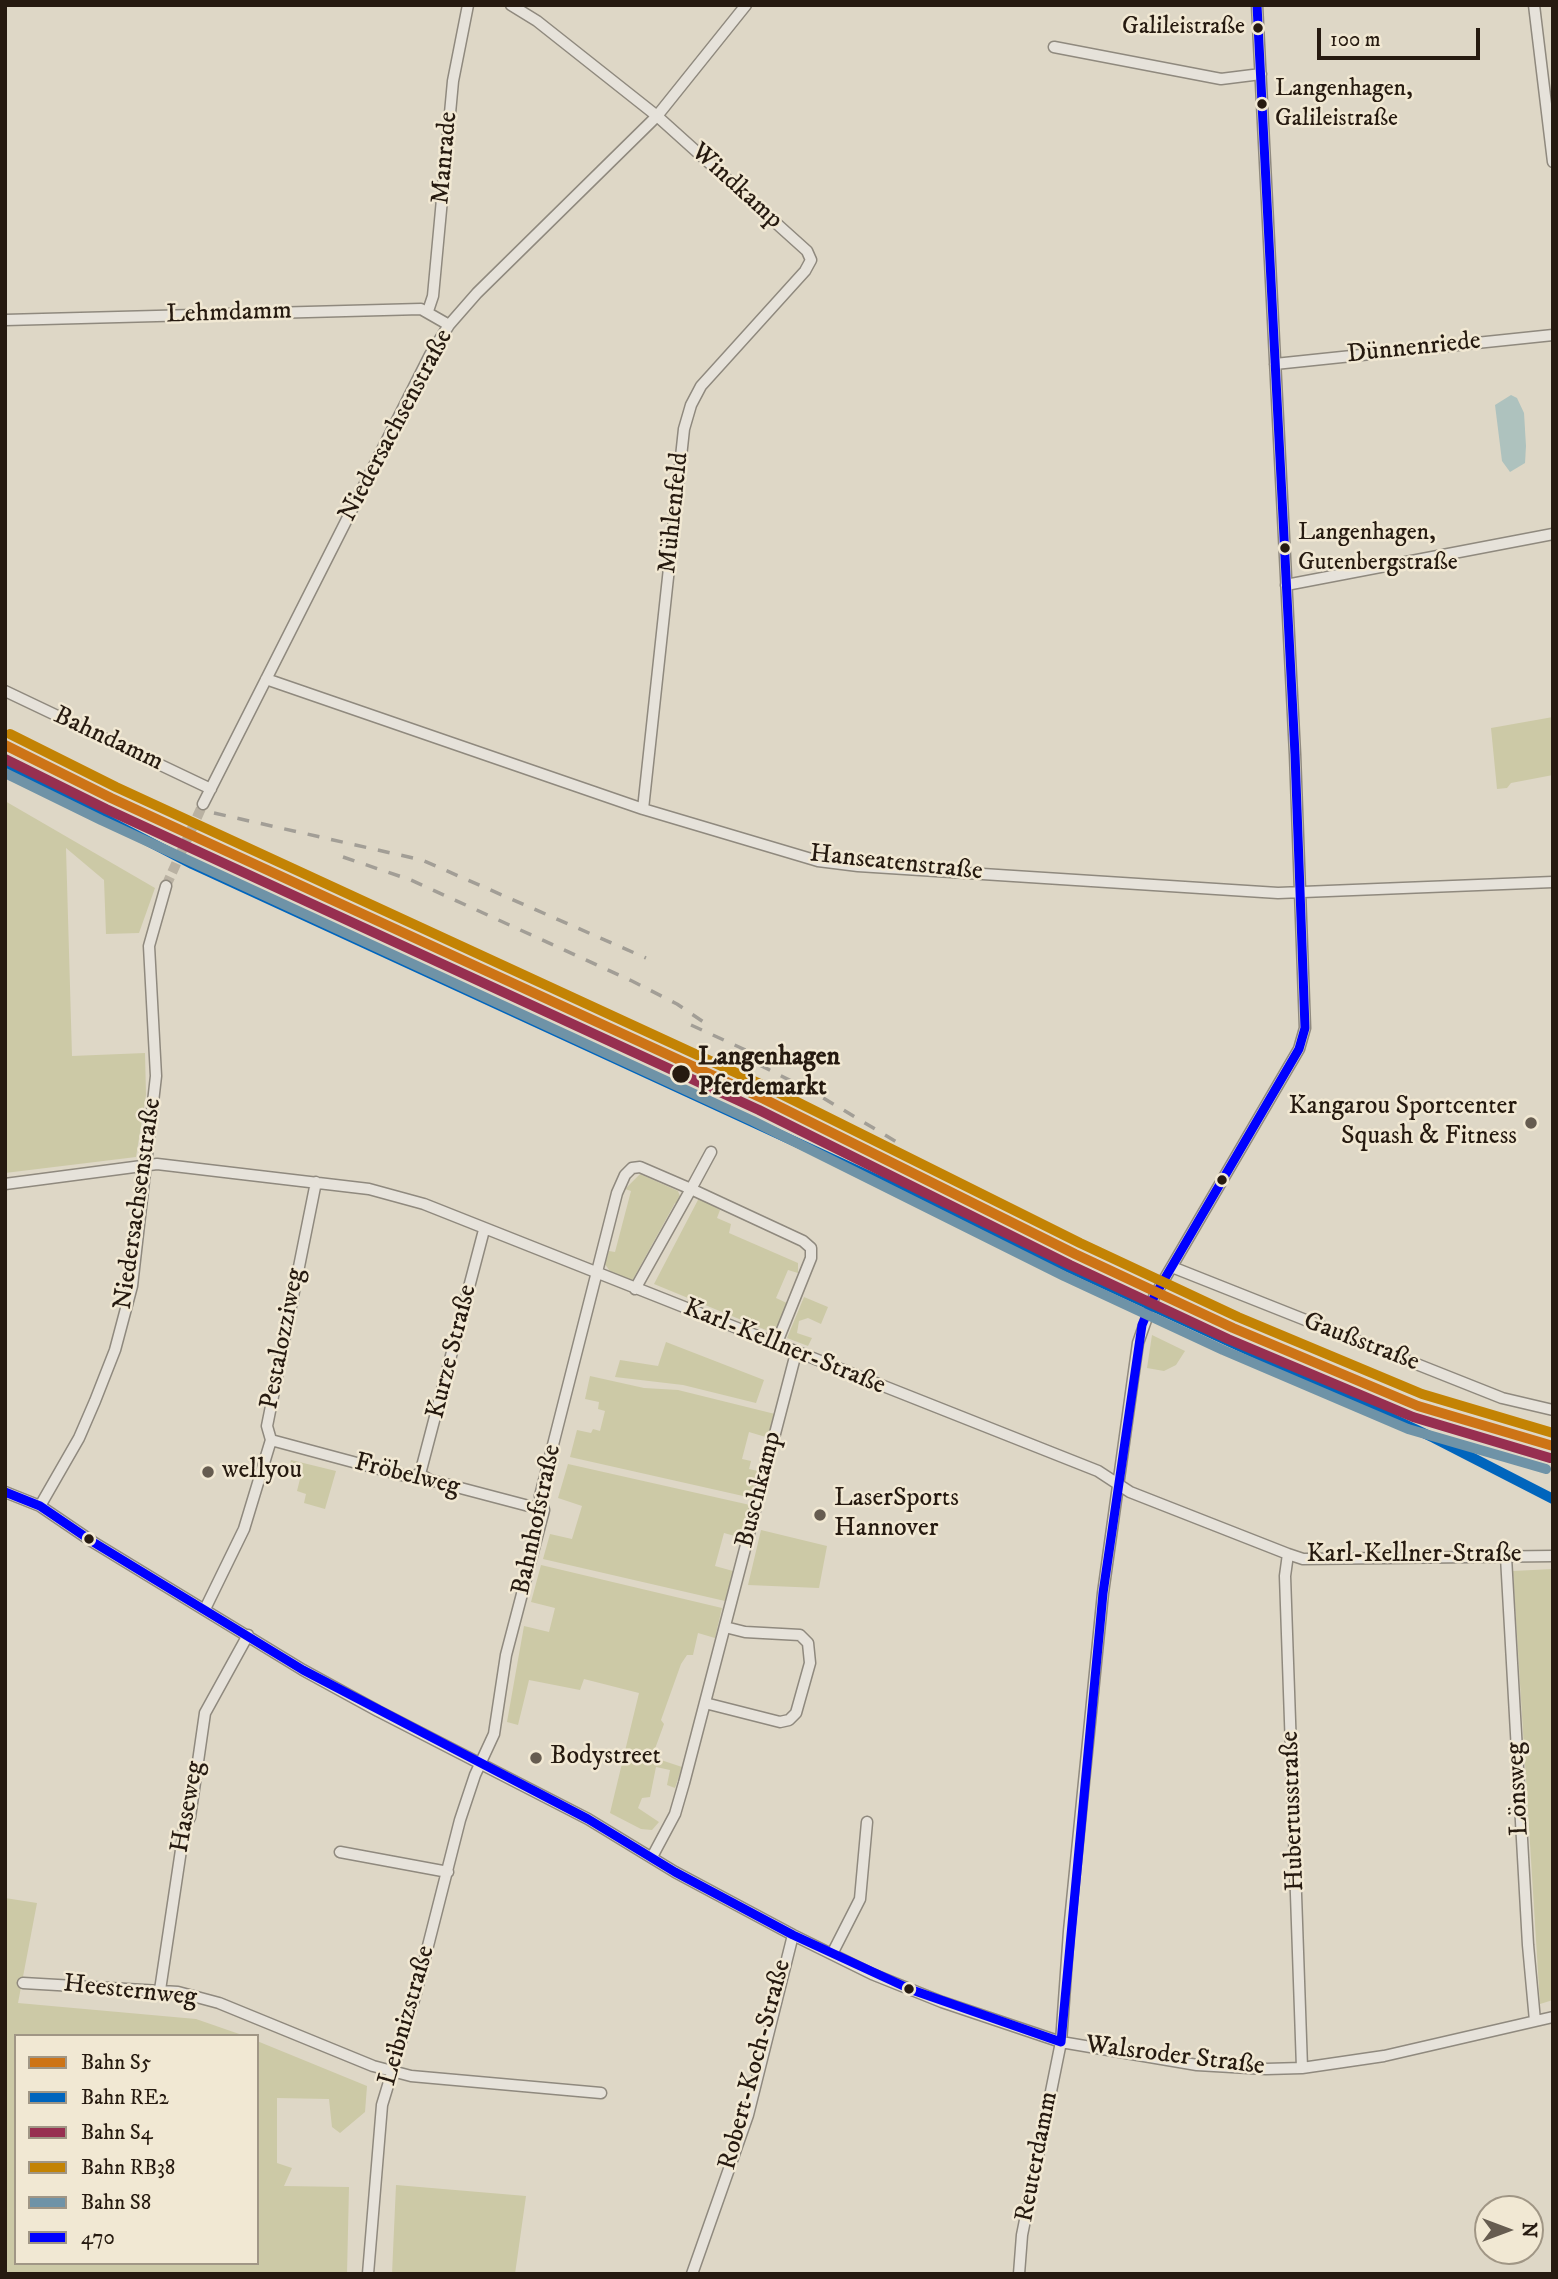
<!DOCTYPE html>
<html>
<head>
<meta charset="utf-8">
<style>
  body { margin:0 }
  #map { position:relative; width:1558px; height:2279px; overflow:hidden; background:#ded7c6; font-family:"IM FELL DW Pica",serif }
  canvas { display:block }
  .frame { position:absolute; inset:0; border:7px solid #261a10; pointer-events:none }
  .legend { position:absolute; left:14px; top:2034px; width:245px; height:231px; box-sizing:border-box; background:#f1e8d3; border:2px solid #a09685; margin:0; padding:9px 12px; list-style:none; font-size:21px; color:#261a10 }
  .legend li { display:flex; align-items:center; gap:14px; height:35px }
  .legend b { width:35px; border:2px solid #a09685 }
  .north { position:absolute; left:1474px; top:2195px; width:70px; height:70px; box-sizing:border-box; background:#f1e8d3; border:2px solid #a09685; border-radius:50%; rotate:90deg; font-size:19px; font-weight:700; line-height:28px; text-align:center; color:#261a10 }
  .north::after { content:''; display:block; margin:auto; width:24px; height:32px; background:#665c50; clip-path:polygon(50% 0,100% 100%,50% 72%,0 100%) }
  .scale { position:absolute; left:1317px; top:28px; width:163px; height:32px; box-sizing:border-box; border:4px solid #261a10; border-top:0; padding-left:9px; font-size:21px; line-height:24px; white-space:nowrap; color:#261a10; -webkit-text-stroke:5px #f1e8d3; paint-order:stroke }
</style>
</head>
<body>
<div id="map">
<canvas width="1558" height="2279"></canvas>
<div class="frame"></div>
<ul class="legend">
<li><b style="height:9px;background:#cd7416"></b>Bahn S5</li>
<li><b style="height:9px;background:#0065bd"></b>Bahn RE2</li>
<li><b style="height:9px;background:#972f50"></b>Bahn S4</li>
<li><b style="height:9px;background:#c38304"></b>Bahn RB38</li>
<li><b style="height:9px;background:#6f93a7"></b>Bahn S8</li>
<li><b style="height:9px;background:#00f"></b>470</li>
</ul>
<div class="north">N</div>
<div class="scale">100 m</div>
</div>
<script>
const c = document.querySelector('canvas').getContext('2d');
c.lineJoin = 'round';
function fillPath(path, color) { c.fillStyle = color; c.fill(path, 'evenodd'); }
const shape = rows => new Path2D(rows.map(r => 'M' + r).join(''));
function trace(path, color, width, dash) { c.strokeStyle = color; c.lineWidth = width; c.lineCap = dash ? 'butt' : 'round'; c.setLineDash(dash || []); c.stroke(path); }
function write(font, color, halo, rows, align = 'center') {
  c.font = font + ' "IM FELL DW Pica",serif'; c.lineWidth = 5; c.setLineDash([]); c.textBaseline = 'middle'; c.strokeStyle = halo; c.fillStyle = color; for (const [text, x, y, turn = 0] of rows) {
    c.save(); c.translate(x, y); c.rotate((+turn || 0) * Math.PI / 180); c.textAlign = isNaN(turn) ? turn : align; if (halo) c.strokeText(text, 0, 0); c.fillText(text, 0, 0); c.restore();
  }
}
fillPath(shape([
  [1553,717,1553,775,1511,783,1507,788,1497,789,1491,728],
  [5,801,155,888,139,933,106,934,104,880,66,848,72,1056,145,1053,146,1095,136,1157,5,1173],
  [640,1174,678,1191,681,1199,678,1204,675,1203,632,1281,611,1273,605,1264,609,1251,615,1252,631,1191,625,1189],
  [699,1198,720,1210,717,1218,731,1224,729,1233,798,1263,798,1273,788,1270,776,1298,789,1304,778,1335,654,1284],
  [804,1297,828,1307,821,1324,808,1318,799,1321,797,1333,812,1338,808,1346,787,1338],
  [1152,1335,1185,1351,1176,1365,1164,1371,1147,1368],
  [666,1342,764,1380,756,1403,683,1385,615,1377,620,1360,658,1366],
  [590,1376,644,1388,678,1390,775,1414,769,1438,749,1432,742,1459,751,1461,749,1469,758,1471,752,1498,570,1457,577,1430,591,1433,593,1429,600,1431,605,1411,598,1409,599,1402,585,1399],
  [291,1460,336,1471,325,1509,304,1503,306,1494,297,1491,302,1471,289,1467],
  [568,1464,750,1505,742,1538,724,1533,715,1566,733,1571,725,1601,543,1559,550,1534,572,1539,582,1506,558,1498],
  [761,1530,827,1546,819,1588,748,1585],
  [541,1565,722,1608,715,1638,698,1633,693,1655,687,1655,681,1664,661,1720,664,1724,652,1757,682,1767,675,1788,667,1785,670,1770,656,1767,650,1797,642,1798,638,1808,659,1822,652,1830,641,1829,610,1813,639,1693,584,1679,580,1690,529,1680,518,1725,507,1722,524,1626,549,1632,555,1608,531,1602],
  [1553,1569,1553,2000,1540,2004,1513,1571],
  [5,1898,37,1903,18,2003,196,2019,245,2036,16,2036,16,2263,257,2263,257,2041,367,2086,365,2112,340,2133,332,2127,329,2099,277,2098,277,2163,292,2168,284,2186,349,2187,347,2274,5,2274],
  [396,2185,526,2196,515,2274,392,2274]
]), '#ccc9a6');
fillPath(shape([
  [1511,395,1517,398,1524,413,1526,446,1525,463,1510,472,1502,461,1495,405]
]), '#aec2be');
trace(shape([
  [166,886,203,804]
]), '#b9b1a2', 10, [10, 5]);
const minor = shape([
  [511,5,537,21,657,116,807,251,811,260,805,271,701,386,691,405,684,429,643,809],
  [1534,5,1553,162],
  [1054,47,1221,79,1261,74],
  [428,311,433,296,453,81,468,5],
  [5,320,421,309,449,325],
  [1275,364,1553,335],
  [1286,585,1553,534],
  [266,679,643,809,818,861,858,866,1278,893,1553,882],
  [5,691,211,789],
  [203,804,430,355,449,325,477,293,657,116,746,5],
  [711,1152,691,1189,803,1241,811,1248,811,1258,776,1345],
  [5,1184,157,1164,369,1189,424,1204,1098,1471,1130,1492,1288,1554,1303,1559,1553,1556],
  [1172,1267,1502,1398,1553,1410],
  [271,1440,409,1477,420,1474,430,1480,544,1510],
  [420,1474,484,1230],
  [5,1492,40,1506,93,1542,303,1670,378,1711,588,1819,675,1872,793,1935,872,1974,942,2002,1061,2042,1197,2065,1266,2069,1302,2068,1384,2056,1553,2017],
  [40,1506,79,1438,95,1401,115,1350,132,1286,156,1076,149,946,166,886],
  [1288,1554,1285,1576,1302,2068],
  [1506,1557,1528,1945,1535,2021],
  [205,1609,244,1529,271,1440,267,1426,316,1182],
  [705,1703,780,1722,789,1720,796,1713,810,1663,808,1643,800,1635,745,1632,725,1627],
  [340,1852,448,1872],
  [652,1857,675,1814,684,1783,796,1353],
  [832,1954,860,1899,867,1822],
  [23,1983,178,1992,219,2003,373,2066,411,2076,601,2093],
  [160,1990,184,1830,190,1817,205,1713,248,1635],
  [368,2274,382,2105,416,1993,460,1820,475,1775,494,1734,506,1655,544,1510,540,1496,617,1193,625,1175,632,1168,640,1167,691,1189,635,1289],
  [692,2274,748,2115,793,1935],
  [1019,2274,1022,2235,1061,2042,1069,1931,1103,1593,1138,1343,1154,1297,1299,1049,1305,1028,1295,754,1257,5]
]);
trace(minor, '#8f897e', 13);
trace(minor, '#e6e2da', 10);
trace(shape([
  [214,813,422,860,646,958],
  [343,857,411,880,632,981,677,1004,705,1023],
  [691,1025,752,1053],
  [738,1054,815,1093,900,1144]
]), '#a29e96', 3.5, [12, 12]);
trace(shape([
  [5,1492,40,1506,93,1542,303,1670,588,1819,675,1872,793,1935,912,1990,1061,2042,1103,1593,1142,1325,1154,1297,1299,1049,1305,1028,1295,754,1257,5]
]), '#00f', 9);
trace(shape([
  [5,745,111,798,764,1099,1075,1254,1233,1328,1418,1406,1553,1446]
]), '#cd7416', 10);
trace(shape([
  [5,767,192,864,1256,1354,1434,1438,1553,1499]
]), '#0065bd', 10);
trace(shape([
  [5,759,106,809,759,1110,1070,1265,1228,1339,1413,1417,1550,1458]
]), '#972f50', 10);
trace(shape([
  [10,734,116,787,769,1088,1080,1243,1238,1317,1422,1394,1553,1433]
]), '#c38304', 10);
trace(shape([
  [5,773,101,820,753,1121,1064,1276,1223,1350,1408,1429,1546,1469]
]), '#6f93a7', 10);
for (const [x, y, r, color] of [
  [1258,28,6,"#261a10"],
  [1262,104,6,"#261a10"],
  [1285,548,6,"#261a10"],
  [681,1074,10,"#261a10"],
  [1531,1123,7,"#665c50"],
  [1222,1180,6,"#261a10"],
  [208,1472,7,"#665c50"],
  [820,1515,7,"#665c50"],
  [89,1539,6,"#261a10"],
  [536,1758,7,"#665c50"],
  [909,1989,6,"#261a10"]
]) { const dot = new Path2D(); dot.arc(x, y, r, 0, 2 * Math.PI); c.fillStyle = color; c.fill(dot); trace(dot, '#f1e8d3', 2.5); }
write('24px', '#261a10', '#f1e8d3', [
  ["Galileistraße",1245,28,"right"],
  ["Langenhagen,",1275,90],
  ["Galileistraße",1275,120],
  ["Langenhagen,",1298,534],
  ["Gutenbergstraße",1298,564]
], 'left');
write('26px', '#261a10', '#f1e8d3', [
  ["Manrade",446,158,-85],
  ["Windkamp",736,187,42],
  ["Lehmdamm",229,314,-2],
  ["Dünnenriede",1414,349,-6],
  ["Niedersachsenstraße",397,426,-62],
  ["Mühlenfeld",675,513,-84],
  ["Bahndamm",108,740,25],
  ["Hanseatenstraße",896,864,6],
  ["Niedersachsenstraße",139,1204,-82],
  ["Pestalozziweg",284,1339,-79],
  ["Gaußstraße",1361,1343,21],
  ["Karl-Kellner-Straße",784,1348,22],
  ["Kurze Straße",453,1352,-76],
  ["Fröbelweg",407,1476,14],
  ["Buschkamp",760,1490,-76],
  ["Bahnhofstraße",538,1520,-78],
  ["Karl-Kellner-Straße",1414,1556],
  ["Lönsweg",1519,1789,-93],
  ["Haseweg",189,1807,-80],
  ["Hubertusstraße",1294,1811,-92],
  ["Heesternweg",130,1992,6],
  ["Leibnizstraße",408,2016,-74],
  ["Walsroder Straße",1175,2057,7],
  ["Robert-Koch-Straße",756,2065,-75],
  ["Reuterdamm",1038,2157,-79]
]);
write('bold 26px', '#261a10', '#f1e8d3', [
  ["Langenhagen",698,1059],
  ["Pferdemarkt",698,1089]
], 'left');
write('26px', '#261a10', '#f1e8d3', [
  ["Kangarou Sportcenter",1517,1108,"right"],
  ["Squash & Fitness",1517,1138,"right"],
  ["wellyou",222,1472],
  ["LaserSports",834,1500],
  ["Hannover",834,1530],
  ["Bodystreet",550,1758]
], 'left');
</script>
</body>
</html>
